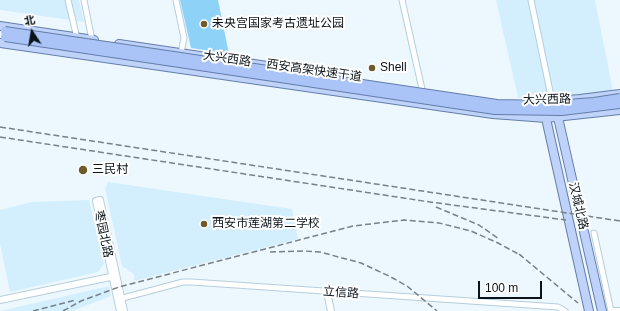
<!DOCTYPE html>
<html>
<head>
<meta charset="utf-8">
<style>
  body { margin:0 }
  #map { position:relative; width:620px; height:311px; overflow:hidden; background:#edf8fe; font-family:Arial,"Noto Sans SC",sans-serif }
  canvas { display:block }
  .north { position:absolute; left:12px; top:12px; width:40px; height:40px; -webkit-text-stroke:3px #fff; paint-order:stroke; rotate:348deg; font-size:11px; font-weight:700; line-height:16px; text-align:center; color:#0a1319 }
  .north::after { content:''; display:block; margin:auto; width:14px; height:18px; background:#0a1319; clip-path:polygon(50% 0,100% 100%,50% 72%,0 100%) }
  .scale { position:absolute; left:478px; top:281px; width:64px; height:18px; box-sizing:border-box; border:2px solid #0a1319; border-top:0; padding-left:5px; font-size:12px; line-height:14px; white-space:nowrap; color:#0a1319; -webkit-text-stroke:3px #fff; paint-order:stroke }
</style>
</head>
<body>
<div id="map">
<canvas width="620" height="311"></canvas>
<div class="north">北</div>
<div class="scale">100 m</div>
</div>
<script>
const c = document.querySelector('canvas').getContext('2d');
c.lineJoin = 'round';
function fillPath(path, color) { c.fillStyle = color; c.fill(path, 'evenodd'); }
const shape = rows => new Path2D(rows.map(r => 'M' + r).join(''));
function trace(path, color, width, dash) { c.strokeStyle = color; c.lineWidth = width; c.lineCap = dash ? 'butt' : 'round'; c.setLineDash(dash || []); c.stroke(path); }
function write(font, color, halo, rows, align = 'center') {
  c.font = font + ' Arial,"Noto Sans SC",sans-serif'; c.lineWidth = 4; c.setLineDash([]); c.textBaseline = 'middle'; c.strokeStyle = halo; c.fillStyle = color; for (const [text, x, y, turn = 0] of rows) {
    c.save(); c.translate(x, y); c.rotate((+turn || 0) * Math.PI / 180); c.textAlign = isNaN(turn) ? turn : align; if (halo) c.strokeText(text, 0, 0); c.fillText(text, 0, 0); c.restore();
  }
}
fillPath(shape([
  [0,0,79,0,84,22,0,10],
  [496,0,595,0,613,91,575,97,518,98],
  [108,182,292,209,298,239,134,281,134,274,122,266,105,188],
  [89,200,104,264,98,272,10,292,0,244,0,210,32,202],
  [109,286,111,296,72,311,0,311]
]), '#d3effe');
fillPath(shape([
  [180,0,218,0,229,54,191,48]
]), '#8ed2f8');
const minor = shape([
  [68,0,77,38],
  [84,0,92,40],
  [176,0,184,38,181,53],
  [402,0,422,89],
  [531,0,552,101],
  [594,233,611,311],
  [119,299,183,282,192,282,558,307,565,311]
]);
const tertiary = shape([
  [327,292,331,311],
  [0,300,115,276],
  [120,311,96,201,100,200,124,311],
  [611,311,620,311]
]);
const primary = shape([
  [0,26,94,40],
  [0,43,493,114,546,118,620,110],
  [119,44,328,75],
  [541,102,580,99,620,94],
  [557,113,602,311],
  [545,114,589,311]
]);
trace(minor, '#b5cedd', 7);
trace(tertiary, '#b5cedd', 8);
trace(primary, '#647da9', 10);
trace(minor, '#fff', 5);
trace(tertiary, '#fff', 6);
trace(primary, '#bfd3fa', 8);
trace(shape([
  [0,127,620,221],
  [0,137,430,202,566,220],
  [436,207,479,225,499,239],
  [270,252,304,251,320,252,361,263,389,276,407,286,437,311],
  [519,254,578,303],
  [33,311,76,300],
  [63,311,81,301,119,287,353,226,404,220,439,223,471,231,498,243,522,256]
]), '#778187', 1.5, [6, 3]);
const trunkBridge = shape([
  [5,31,497,104,554,105,594,102,620,98],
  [5,37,495,110,562,111,620,104]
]);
trace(trunkBridge, '#647da9', 10, []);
trace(trunkBridge, '#aac4f8', 8);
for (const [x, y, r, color] of [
  [204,24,4,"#6e5b29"],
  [372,68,4,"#6e5b29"],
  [83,170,5,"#6e5b29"],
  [204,224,4,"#6e5b29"]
]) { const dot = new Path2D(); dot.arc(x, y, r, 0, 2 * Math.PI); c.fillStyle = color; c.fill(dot); trace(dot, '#fff', 1.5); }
write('12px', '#0a1319', '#fff', [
  ["未央宫国家考古遗址公园",212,24],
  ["Shell",380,68],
  ["三民村",92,170],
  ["西安市莲湖第二学校",212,224]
], 'left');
write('12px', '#0a1319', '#fff', [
  ["大兴西路",227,59,8],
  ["西安高架快速干道",314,71,8],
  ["大兴西路",547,100,-1],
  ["汉城北路",578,206,77],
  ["枣园北路",103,234,78],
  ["立信路",341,293,4]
]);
</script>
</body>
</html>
